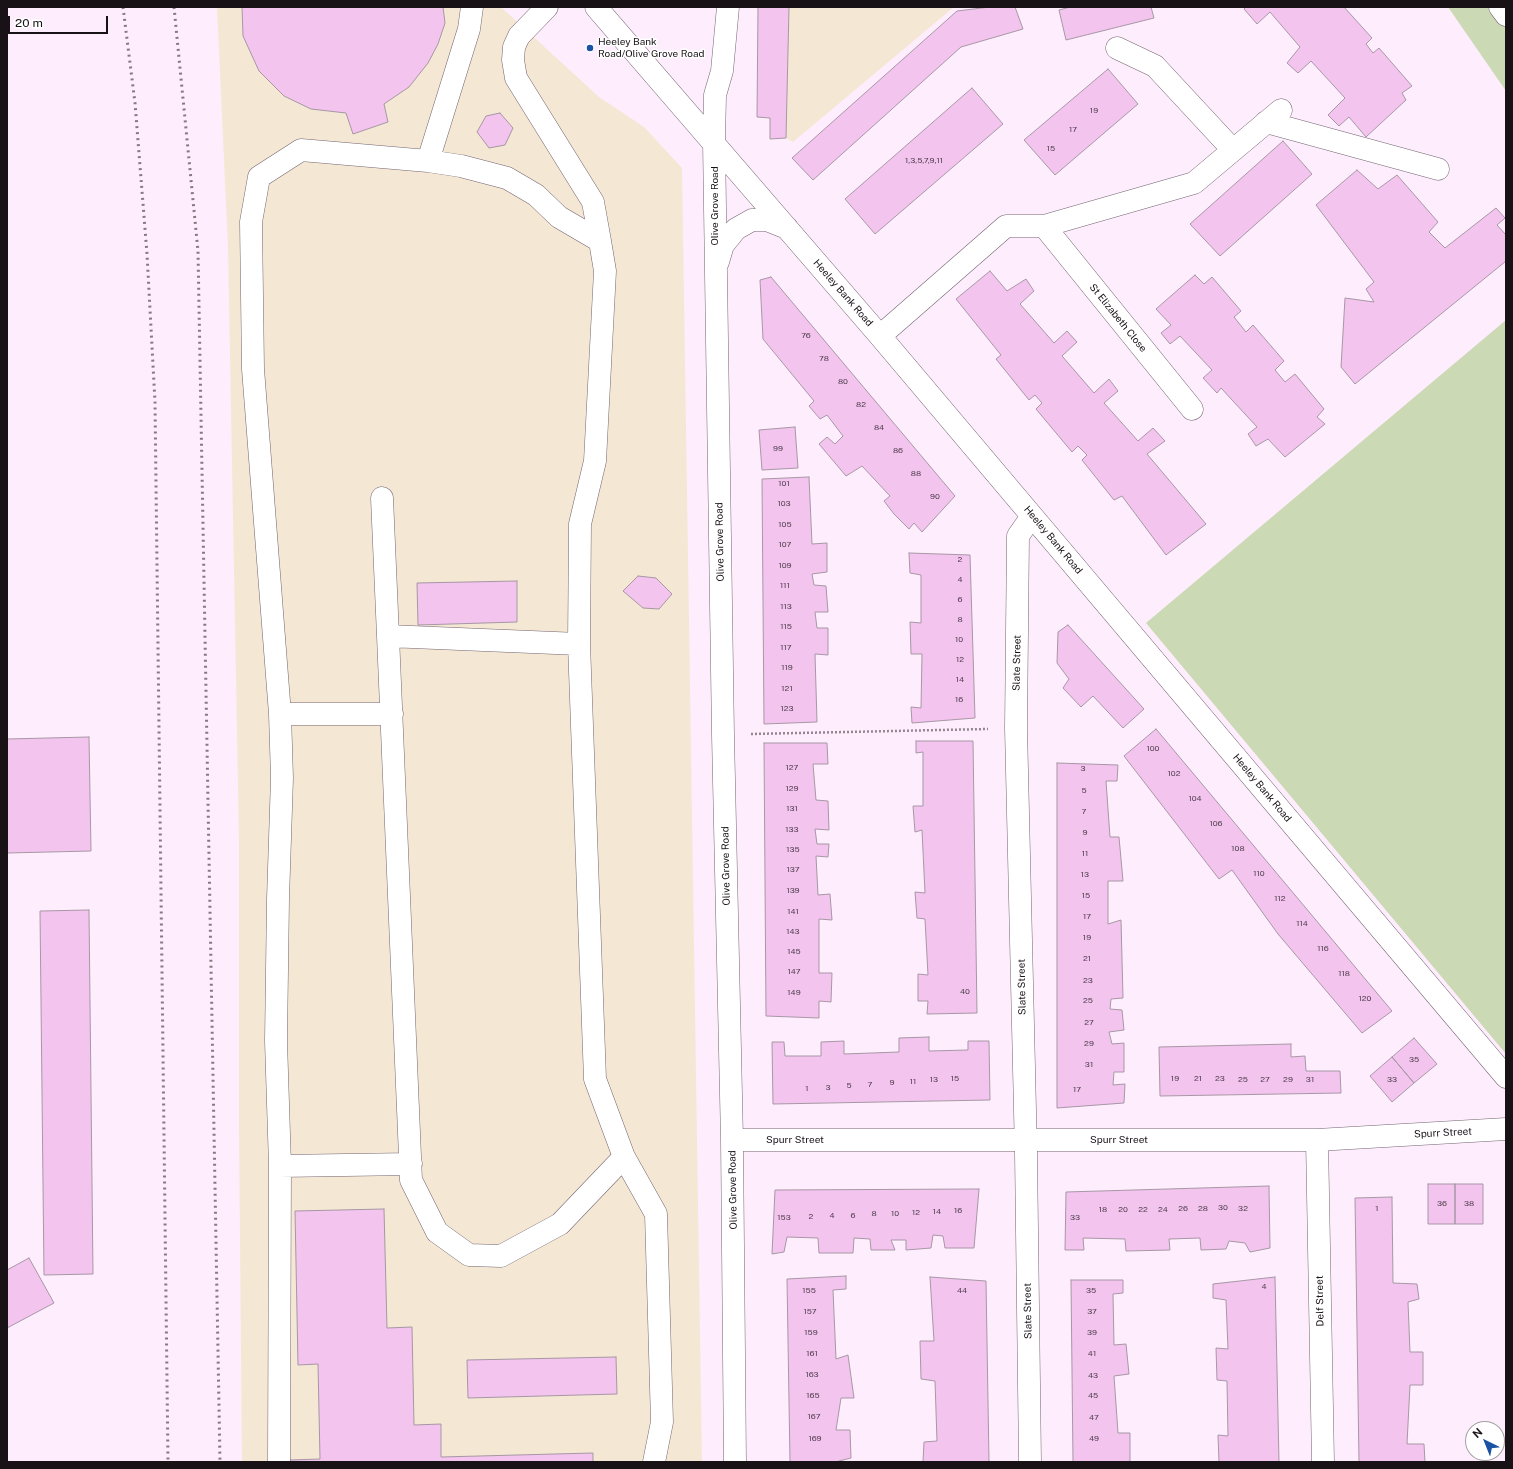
<!DOCTYPE html>
<html>
<head>
<meta charset="utf-8">
<style>
  body { margin:0 }
  #map { position:relative; width:1513px; height:1469px; overflow:hidden; background:#feedfc; font-family:"Public Sans",sans-serif }
  canvas { display:block }
  .frame { position:absolute; inset:0; border:8px solid #181217; pointer-events:none }
  .north { position:absolute; left:1465px; top:1421px; width:40px; height:40px; box-sizing:border-box; background:#fff; border:1px solid #a3a0a2; border-radius:50%; rotate:317deg; font-size:11px; font-weight:700; line-height:16px; text-align:center; color:#181217 }
  .north::after { content:''; display:block; margin:auto; width:14px; height:18px; background:#1c52a4; clip-path:polygon(50% 0,100% 100%,50% 72%,0 100%) }
  .scale { position:absolute; left:8px; top:16px; width:100px; height:18px; box-sizing:border-box; border:2px solid #181217; border-top:0; padding-left:5px; font-size:12px; line-height:14px; white-space:nowrap; color:#181217; -webkit-text-stroke:3px #fff; paint-order:stroke }
</style>
</head>
<body>
<div id="map">
<canvas width="1513" height="1469"></canvas>
<div class="frame"></div>
<div class="north">N</div>
<div class="scale">20 m</div>
</div>
<script>
const c = document.querySelector('canvas').getContext('2d');
c.lineJoin = 'round';
function fillPath(path, color) { c.fillStyle = color; c.fill(path, 'evenodd'); }
const shape = rows => new Path2D(rows.map(r => 'M' + r).join(''));
function trace(path, color, width, dash) { c.strokeStyle = color; c.lineWidth = width; c.lineCap = dash ? 'butt' : 'round'; c.setLineDash(dash || []); c.stroke(path); }
function write(font, color, halo, rows, align = 'center') {
  c.font = font + ' "Public Sans",sans-serif'; c.lineWidth = 3; c.setLineDash([]); c.textBaseline = 'middle'; c.strokeStyle = halo; c.fillStyle = color; for (const [text, x, y, turn = 0] of rows) {
    c.save(); c.translate(x, y); c.rotate((+turn || 0) * Math.PI / 180); c.textAlign = isNaN(turn) ? turn : align; if (halo) c.strokeText(text, 0, 0); c.fillText(text, 0, 0); c.restore();
  }
}
fillPath(shape([
  [217,7,501,7,599,97,644,127,682,168,702,1462,242,1462,239,1127,239,840,228,247],
  [758,7,954,7,793,142,786,138,770,139,770,118,757,117]
]), '#f4e8d4');
fillPath(shape([
  [1448,7,1506,7,1506,91],
  [1506,320,1506,1054,1146,623]
]), '#cbd9b4');
const building = shape([
  [242,7,443,7,445,23,438,44,428,63,409,87,384,104,388,122,353,134,346,113,311,109,284,96,259,71,243,36,242,7],
  [758,7,789,7,786,138,770,139,770,118,757,117,758,7],
  [990,7,1015,7,1023,29,961,47,813,180,792,158,957,11,990,7],
  [1070,7,1151,7,1154,18,1066,40,1059,10,1070,7],
  [1246,7,1344,7,1372,38,1366,44,1373,53,1379,48,1412,86,1402,93,1406,100,1366,137,1349,117,1339,126,1328,115,1345,98,1311,61,1298,73,1287,63,1300,47,1270,12,1257,24,1244,9,1246,7],
  [1108,69,1138,104,1055,175,1024,140,1108,69],
  [972,88,1003,124,875,234,845,199,972,88],
  [500,113,513,128,505,145,489,148,477,132,486,116,500,113],
  [1283,141,1312,174,1220,256,1190,224,1283,141],
  [1357,170,1378,189,1397,175,1438,222,1429,232,1445,248,1496,208,1505,218,1497,225,1506,235,1506,261,1355,384,1341,367,1345,298,1374,302,1366,289,1374,282,1316,205,1357,170],
  [990,271,1007,291,1026,279,1034,291,1020,304,1054,343,1067,331,1077,342,1062,356,1094,393,1109,379,1118,391,1104,403,1138,441,1153,428,1165,441,1147,454,1206,524,1166,555,1122,496,1114,500,1082,460,1087,455,1078,446,1072,452,1036,409,1042,403,1035,395,1029,400,996,359,1001,355,956,299,990,271],
  [1195,275,1204,284,1212,277,1241,311,1234,317,1246,332,1253,325,1284,361,1275,370,1285,382,1295,374,1324,409,1317,417,1325,424,1285,457,1268,439,1256,446,1248,434,1257,427,1221,388,1217,393,1203,378,1212,370,1180,336,1170,344,1161,333,1171,325,1156,309,1195,275],
  [771,277,955,496,922,532,914,523,909,529,894,514,884,501,890,496,862,466,846,476,819,444,827,437,835,444,843,436,827,415,820,419,809,406,814,401,763,339,760,280,771,277],
  [795,427,798,468,762,470,759,430,795,427],
  [809,477,812,544,827,543,827,572,812,574,814,585,826,586,828,612,815,612,817,628,828,628,828,655,815,654,817,722,764,724,762,479,809,477],
  [909,553,970,555,975,718,912,723,911,707,921,708,922,654,911,654,910,622,921,623,921,575,910,573,909,553],
  [638,576,656,578,672,594,659,609,643,608,623,591,638,576],
  [517,581,517,622,418,625,417,583,517,581],
  [1068,625,1144,709,1123,728,1093,696,1081,707,1063,688,1069,679,1057,663,1058,632,1068,625],
  [1156,729,1392,1011,1362,1033,1278,934,1232,870,1219,879,1124,756,1156,729],
  [89,737,91,851,7,853,7,739,89,737],
  [916,741,973,741,977,1013,927,1014,928,1001,918,1001,918,974,928,975,925,919,917,918,915,892,925,893,922,830,915,832,913,806,923,806,923,752,916,753,916,741],
  [764,743,827,743,828,764,813,764,816,800,828,801,829,830,815,829,817,844,829,844,828,857,816,856,818,895,830,894,832,920,819,919,819,973,832,973,831,1002,819,1001,819,1018,766,1016,764,743],
  [1057,763,1118,765,1117,781,1106,781,1110,837,1119,837,1123,881,1108,881,1108,924,1121,920,1123,998,1111,999,1110,1009,1122,1010,1124,1030,1109,1032,1112,1044,1124,1043,1124,1072,1114,1072,1113,1085,1125,1084,1124,1103,1057,1108,1057,763],
  [89,910,93,1274,44,1275,40,911,89,910],
  [929,1037,929,1051,968,1050,968,1041,989,1041,990,1100,773,1104,772,1042,784,1042,785,1056,821,1056,821,1042,844,1041,844,1054,899,1052,899,1038,929,1037],
  [1414,1038,1437,1064,1414,1083,1392,1057,1414,1038],
  [1291,1044,1291,1057,1305,1056,1306,1071,1340,1071,1341,1093,1160,1096,1159,1047,1291,1044],
  [1392,1057,1414,1083,1392,1102,1370,1076,1392,1057],
  [1428,1184,1455,1184,1455,1224,1428,1224,1428,1184],
  [1455,1184,1483,1184,1483,1224,1455,1224,1455,1184],
  [1269,1186,1270,1248,1250,1252,1245,1243,1229,1241,1226,1249,1201,1250,1200,1238,1169,1239,1170,1250,1126,1251,1125,1239,1083,1238,1084,1250,1065,1250,1066,1192,1269,1186],
  [979,1189,974,1248,945,1248,943,1236,933,1235,931,1248,906,1250,906,1240,891,1240,895,1250,871,1250,870,1239,854,1238,853,1253,819,1253,818,1238,787,1237,784,1252,772,1254,775,1190,979,1189],
  [1392,1197,1393,1283,1417,1284,1419,1299,1408,1302,1410,1352,1423,1352,1423,1385,1410,1385,1407,1444,1424,1444,1425,1462,1359,1462,1355,1198,1392,1197],
  [384,1209,387,1328,412,1327,414,1425,441,1424,441,1457,593,1453,593,1462,290,1462,290,1460,320,1459,318,1364,298,1365,295,1211,384,1209],
  [29,1258,54,1303,7,1328,7,1270,29,1258],
  [846,1276,846,1289,833,1290,836,1359,848,1355,854,1398,841,1398,836,1430,850,1430,851,1458,835,1462,790,1462,787,1279,846,1276],
  [930,1277,986,1281,989,1462,923,1462,924,1442,937,1441,935,1381,921,1379,920,1341,934,1341,930,1277],
  [1275,1277,1279,1462,1219,1462,1218,1435,1228,1436,1227,1381,1217,1380,1216,1348,1228,1349,1226,1300,1213,1298,1213,1284,1275,1277],
  [1071,1280,1123,1280,1123,1293,1113,1294,1114,1345,1126,1344,1129,1374,1114,1376,1118,1433,1130,1433,1130,1462,1073,1462,1071,1280],
  [616,1357,617,1394,468,1398,467,1360,616,1357]
]);
fillPath(building, '#f3c4ee');
trace(building, '#a797a5', 1);
const minor = shape([
  [547,7,519,36,514,47,513,60,516,78,593,202,600,241],
  [596,7,880,336,1506,1077],
  [1500,7,1506,15],
  [1117,48,1155,66,1233,150],
  [1266,122,1438,169],
  [714,142,723,735,732,1140,735,1462],
  [714,142,715,95,722,71,728,7],
  [428,161,469,29,472,7],
  [1044,226,1192,409],
  [718,262,723,245,736,229,752,220,767,220,787,228],
  [880,336,1006,226,1044,226,1194,183,1281,110],
  [382,498,388,636],
  [579,644,388,636,411,1180,437,1232,469,1255,501,1256,560,1224,624,1157],
  [280,714,253,369,251,222,259,177,301,150,428,161,461,166,507,178,536,195,559,217,600,241,605,271,595,461,580,524,579,644,595,1079,624,1157,656,1214,662,1422,654,1462],
  [392,714,280,714,282,778,278,899,276,1041,280,1166,411,1164],
  [732,1140,1317,1140,1506,1129],
  [1317,1140,1323,1462],
  [279,1462,280,1166],
  [1030,1462,1026,1153,1016,728,1018,536,1032,516]
]);
trace(minor, '#736571', 23);
trace(shape([
  [751,734,988,729]
]), '#928691', 2.5, [2, 2]);
trace(minor, '#fff', 22);
trace(shape([
  [123,7,135,103,147,254,155,402,168,1462],
  [174,7,198,251,220,1462]
]), '#857a83', 3, [2, 4]);
for (const [x, y, r, color] of [
  [590,48,4,"#1c52a4"]
]) { const dot = new Path2D(); dot.arc(x, y, r, 0, 2 * Math.PI); c.fillStyle = color; c.fill(dot); trace(dot, '#fff', 1.5); }
write('8px', '#4f3e4d', null, [
  ["19",1094,111],
  ["17",1073,130],
  ["15",1051,149],
  ["1,3,5,7,9,11",924,161],
  ["76",806,336],
  ["78",824,359],
  ["80",843,382],
  ["82",861,405],
  ["84",879,428],
  ["99",778,449],
  ["86",898,451],
  ["88",916,474],
  ["101",784,484],
  ["90",935,497],
  ["103",784,504],
  ["105",785,525],
  ["107",785,545],
  ["2",960,560],
  ["109",785,566],
  ["4",960,580],
  ["111",785,586],
  ["6",960,600],
  ["113",786,607],
  ["8",960,620],
  ["115",786,627],
  ["10",959,640],
  ["117",786,648],
  ["12",960,660],
  ["119",787,668],
  ["14",960,680],
  ["121",787,689],
  ["16",959,700],
  ["123",787,709],
  ["100",1153,749],
  ["127",792,768],
  ["3",1083,769],
  ["102",1174,774],
  ["129",792,789],
  ["5",1084,791],
  ["104",1195,799],
  ["131",792,809],
  ["7",1084,812],
  ["106",1216,824],
  ["133",792,830],
  ["9",1085,833],
  ["108",1238,849],
  ["135",793,850],
  ["11",1085,854],
  ["137",793,870],
  ["110",1259,874],
  ["13",1085,875],
  ["139",793,891],
  ["15",1086,896],
  ["112",1280,899],
  ["141",793,912],
  ["17",1087,917],
  ["114",1302,924],
  ["143",793,932],
  ["19",1087,938],
  ["116",1323,949],
  ["145",794,952],
  ["21",1087,959],
  ["147",794,972],
  ["118",1344,974],
  ["23",1088,981],
  ["40",965,992],
  ["149",794,993],
  ["120",1365,999],
  ["25",1088,1001],
  ["27",1089,1023],
  ["29",1089,1044],
  ["35",1414,1060],
  ["31",1089,1065],
  ["15",955,1079],
  ["19",1175,1079],
  ["21",1198,1079],
  ["23",1220,1079],
  ["13",934,1080],
  ["25",1243,1080],
  ["27",1265,1080],
  ["29",1288,1080],
  ["31",1310,1080],
  ["33",1392,1080],
  ["11",913,1082],
  ["9",892,1083],
  ["7",870,1085],
  ["5",849,1086],
  ["3",828,1088],
  ["1",807,1089],
  ["17",1077,1090],
  ["36",1442,1204],
  ["38",1469,1204],
  ["30",1223,1208],
  ["26",1183,1209],
  ["28",1203,1209],
  ["32",1243,1209],
  ["1",1377,1209],
  ["18",1103,1210],
  ["20",1123,1210],
  ["22",1143,1210],
  ["24",1163,1210],
  ["16",958,1211],
  ["14",937,1212],
  ["12",916,1213],
  ["8",874,1214],
  ["10",895,1214],
  ["4",832,1216],
  ["6",853,1216],
  ["2",811,1217],
  ["153",784,1218],
  ["33",1075,1218],
  ["4",1264,1287],
  ["155",809,1291],
  ["44",962,1291],
  ["35",1091,1291],
  ["157",810,1312],
  ["37",1092,1312],
  ["159",811,1333],
  ["39",1092,1333],
  ["161",812,1354],
  ["41",1092,1354],
  ["163",812,1375],
  ["43",1093,1376],
  ["165",813,1396],
  ["45",1093,1396],
  ["167",814,1417],
  ["47",1094,1418],
  ["169",815,1439],
  ["49",1094,1439]
]);
write('10px', '#181217', '#fff', [
  ["Heeley Bank",598,42],
  ["Road/Olive Grove Road",598,54]
], 'left');
write('10px', '#181217', '#fff', [
  ["Olive Grove Road",715,206,-90],
  ["Heeley Bank Road",843,293,49],
  ["St Elizabeth Close",1118,318,51],
  ["Heeley Bank Road",1053,540,50],
  ["Olive Grove Road",720,542,-91],
  ["Slate Street",1017,663,-89],
  ["Heeley Bank Road",1262,788,50],
  ["Olive Grove Road",726,866,-91],
  ["Slate Street",1022,987,-91],
  ["Spurr Street",1443,1133,-3],
  ["Spurr Street",795,1140],
  ["Spurr Street",1119,1140],
  ["Olive Grove Road",733,1190,-91],
  ["Delf Street",1320,1301,-91],
  ["Slate Street",1028,1311,-91]
]);
</script>
</body>
</html>
